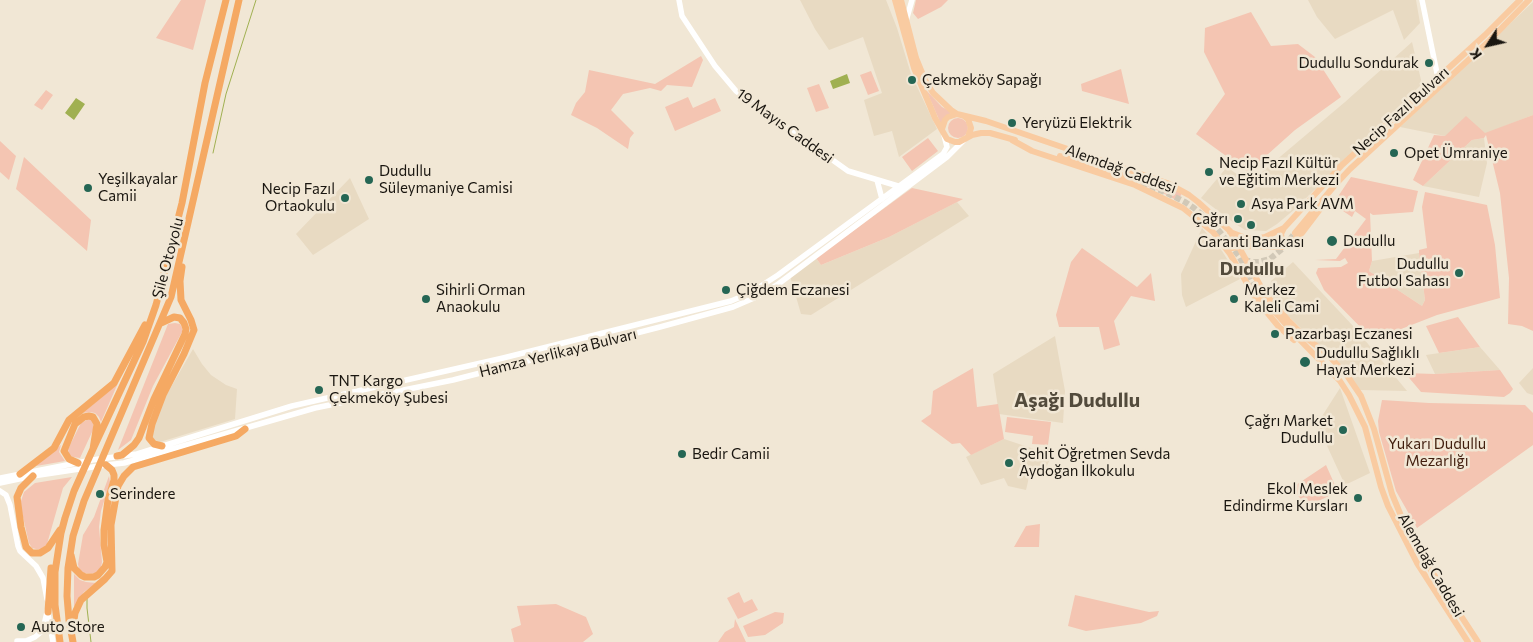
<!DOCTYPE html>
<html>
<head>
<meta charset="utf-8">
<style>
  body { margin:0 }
  #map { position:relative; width:1533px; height:642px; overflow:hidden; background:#f1e7d5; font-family:Commissioner,sans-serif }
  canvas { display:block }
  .north { position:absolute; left:1463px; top:20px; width:50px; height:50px; -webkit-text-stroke:4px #f1e7d5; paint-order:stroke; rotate:235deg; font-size:14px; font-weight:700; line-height:20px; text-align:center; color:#1a1610 }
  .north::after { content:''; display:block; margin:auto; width:18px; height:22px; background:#1a1610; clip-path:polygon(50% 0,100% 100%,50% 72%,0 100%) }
</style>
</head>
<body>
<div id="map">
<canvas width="1533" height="642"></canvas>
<div class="north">K</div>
</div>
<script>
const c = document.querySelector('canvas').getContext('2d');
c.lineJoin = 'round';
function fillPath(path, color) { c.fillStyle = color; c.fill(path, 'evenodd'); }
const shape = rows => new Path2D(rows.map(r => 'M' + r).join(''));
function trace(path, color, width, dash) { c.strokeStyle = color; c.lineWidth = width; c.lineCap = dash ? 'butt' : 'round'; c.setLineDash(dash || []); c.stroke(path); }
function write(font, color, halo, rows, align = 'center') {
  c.font = font + ' Commissioner,sans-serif'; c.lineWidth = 5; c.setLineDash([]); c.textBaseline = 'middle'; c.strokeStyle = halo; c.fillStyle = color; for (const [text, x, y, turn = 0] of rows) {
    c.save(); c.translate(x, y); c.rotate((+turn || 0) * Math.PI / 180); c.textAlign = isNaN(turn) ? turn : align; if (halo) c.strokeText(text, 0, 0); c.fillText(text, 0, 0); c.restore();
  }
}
fillPath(shape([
  [800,0,886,0,897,28,911,74,937,129,899,157,892,131,874,136,864,100,882,93,863,37,829,50,815,29],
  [1308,0,1416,0,1420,23,1404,40,1393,10,1335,39,1317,17],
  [1533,2,1533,115,1485,134,1445,136,1400,127],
  [1412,42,1422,84,1295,209,1277,224,1266,231,1245,230,1234,223,1201,198,1227,167,1249,183,1345,102],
  [1484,138,1487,163,1479,197,1423,186,1472,140],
  [350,178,369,219,313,255,296,234],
  [957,202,969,216,811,315,801,314,790,276,816,258,821,265,889,237],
  [1202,228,1222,251,1240,279,1186,307,1182,295,1181,274],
  [1419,253,1425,300,1422,306,1369,271,1372,261],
  [1293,262,1354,327,1407,391,1360,390,1316,343,1274,302,1270,289,1271,281],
  [1055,336,1065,391,1063,423,999,414,993,374],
  [1480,347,1500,370,1435,374,1426,355],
  [193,349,202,364,211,375,226,385,237,389,235,419,160,442,156,441,151,436,163,401],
  [1533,368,1533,395,1527,393,1519,383],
  [1340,388,1370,473,1345,485,1317,424],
  [1004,439,1052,455,1044,472,1031,469,1026,490,1008,486,1004,478,981,485,966,457]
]), '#e8dac2');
fillPath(shape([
  [181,0,206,0,193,50,156,38],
  [916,0,948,0,941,7,918,19,913,13],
  [1251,12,1271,46,1298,44,1315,57,1341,97,1295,130,1248,172,1196,134,1225,94,1204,52,1205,28],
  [701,56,703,60,692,87,667,85,661,91,650,88,623,94,611,110,634,133,630,138,628,149,597,128,571,115,576,103,585,92,589,70,655,84],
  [1121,69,1129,104,1082,91,1081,84],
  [871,71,879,91,868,95,860,75],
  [819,84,829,108,816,112,807,88],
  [46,90,53,95,42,110,34,105],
  [926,90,942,107,952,112,941,124],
  [688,97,693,108,715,98,721,111,675,131,665,107],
  [1533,115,1533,331,1522,326,1508,324,1509,278,1500,193,1486,135,1484,138,1472,140,1423,186,1413,180,1434,135,1445,136,1466,116,1485,133],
  '948 128a10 10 0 1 1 20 0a10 10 0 1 1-20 0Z',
  [928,138,938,151,912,171,902,157],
  [0,141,16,156,9,180,0,172],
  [24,157,91,220,87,251,16,189],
  [1135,176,1182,193,1178,201,1159,191,1133,181],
  [1351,177,1418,191,1413,212,1373,215,1370,213,1372,261,1369,271,1422,306,1425,300,1419,253,1419,250,1427,248,1422,207,1425,192,1487,205,1495,245,1500,298,1437,315,1373,340,1324,290,1316,273,1318,268,1341,267,1348,263,1345,258,1340,261,1315,260,1336,259,1366,219,1355,211,1352,217,1343,211,1346,207,1345,204,1337,202,1339,195],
  [912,188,963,199,889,237,821,265,816,258],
  [1082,248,1137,287,1151,273,1155,301,1131,296,1114,321,1120,345,1104,350,1099,327,1059,327,1056,315,1071,262],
  [1458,317,1480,347,1439,353,1426,326],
  [175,323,180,324,182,328,182,332,153,386,131,440,118,450,168,324],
  [973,368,977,407,998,404,1004,439,971,455,960,443,952,444,921,421,931,414,933,391],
  [1500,370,1513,389,1510,393,1504,397,1421,392,1405,373,1435,374],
  [118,383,101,422,99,417,95,413,90,412,83,413],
  [1382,400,1429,403,1525,405,1533,413,1533,445,1417,528,1396,491,1379,432,1378,421],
  [1007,417,1051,422,1048,445,1032,444,1033,436,1005,432],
  [89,419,91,420,93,424,93,430,80,458,73,457,69,455,68,449,81,423],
  [61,445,59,452,65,461,36,466],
  [1326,465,1338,492,1305,507,1293,487],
  [109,476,110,482,101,511,99,527,102,562,101,567,95,574,84,573,79,569,78,564,83,535,94,517],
  [72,477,63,488,47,544,40,550,32,548,29,543,20,504,24,492,35,483],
  [1040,524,1039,547,1014,547,1026,526],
  [74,574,80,580,86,582,96,583,84,592,74,607],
  [739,592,744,603,752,599,758,610,738,619,727,598],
  [1075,595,1149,612,1159,611,1157,616,1141,623,1086,631,1068,626],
  [556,604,586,617,593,634,583,642,514,642,511,629,521,625,517,606],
  [775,612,784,613,783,623,765,635,748,637,743,626],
  [735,619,746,642,718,642,725,632,734,627]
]), '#f4c5b2');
fillPath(shape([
  [847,74,850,83,833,89,830,81],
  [76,98,85,104,74,120,65,113]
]), '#a0b051');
trace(shape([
  [213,153,226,94,256,0],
  [87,598,87,608,91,642]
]), '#a0b051', 1);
trace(shape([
  [1134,179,1169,194,1185,202,1194,208,1215,226,1239,256,1259,294],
  [1244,260,1253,262,1259,262,1270,259,1282,249,1295,233]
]), '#d1c8b7', 6, [6, 3]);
trace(shape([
  [679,0,682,16,715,66,736,91,848,171,898,186],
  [1422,0,1438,78,1440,81],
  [906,21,912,0],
  [877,180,882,199],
  [0,478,92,460,137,454,292,406,503,358,731,301,750,293,778,275,943,154,947,147,944,135],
  [0,483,33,476,106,465,124,463,315,408,453,380,660,327,733,307,754,298,777,285,947,157,963,141],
  [0,491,6,495,10,505,18,546,20,551,36,566,43,578,47,599],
  [48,614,53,642],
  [17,641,26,641,35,637,41,632,44,625,48,608]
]), '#fff', 5.5);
trace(shape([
  [895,0,914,68,935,118,947,139,955,142,959,142,972,135,981,133,990,133,1015,140],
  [901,0,916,58,925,80,933,93,951,110,957,114,986,121,1167,183,1189,195,1198,202,1230,231,1261,287,1268,297,1288,320,1305,337,1327,354,1346,374,1361,396,1374,429,1392,494,1404,523,1423,558,1478,642],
  [964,116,968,119,971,128,968,137],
  [942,129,945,120,948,117,957,114],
  [1012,140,1032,151,1135,185,1183,208,1213,232,1230,254,1256,299,1279,327,1294,340],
  [1060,156,1134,179],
  [1284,228,1281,234,1282,239,1285,242,1290,242],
  [1230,232,1246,238,1256,239,1265,237,1284,228,1342,165,1485,35,1520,0],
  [1295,233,1335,185,1350,169,1488,42,1529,0],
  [1226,242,1229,247,1232,248,1248,246,1282,247,1290,243,1302,233,1321,208],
  [1259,294,1299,339,1340,381,1349,395,1365,427,1381,487,1388,506,1417,563,1468,642]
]), '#f9cba1', 6);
trace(shape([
  [162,446,154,444,149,438,152,424,163,395,184,354,194,330,191,320,181,300,180,281,182,267],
  [93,449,143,342,156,305,182,203,205,83,226,0],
  [117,456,122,455,134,445,139,438,154,399,185,334,186,329,184,323,180,318,174,317,161,323],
  [20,474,54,448,69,420,114,383,145,325],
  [33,476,21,488,17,497,21,527,26,547,32,553,40,553,48,548,60,530],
  [71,555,74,568,81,575,85,577,94,577,98,575,105,567,107,562,104,545,104,530,108,500,114,480,114,475,112,470,106,465],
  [48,612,51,568],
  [73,627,75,613,81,600,105,579,112,571,111,525,118,486,124,476,133,467,236,436,245,429],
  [60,642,55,605,55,572,61,533,65,518,74,491,93,449,97,424,93,417,89,416,84,417,75,424,64,451,69,459,78,463],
  [73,642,69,620,67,596,68,568,73,536,84,501,171,297,239,0]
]), '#f5a963', 7);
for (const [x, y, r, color] of [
  [1429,63,5,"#256654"],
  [912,80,5,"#256654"],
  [1012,123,5,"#256654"],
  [1394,153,5,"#256654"],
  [1209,172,5,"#256654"],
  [369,180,5,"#256654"],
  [88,188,5,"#256654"],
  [345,198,5,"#256654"],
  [1241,204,5,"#256654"],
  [1238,219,5,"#256654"],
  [1251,225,5,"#256654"],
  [1332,241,6,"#256654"],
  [1459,273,5,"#256654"],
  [726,290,5,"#256654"],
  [426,299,5,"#256654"],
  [1234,299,5,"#256654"],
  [1275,334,5,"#256654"],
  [1305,362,6,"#256654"],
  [319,390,5,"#256654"],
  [1343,430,5,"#256654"],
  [682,454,5,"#256654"],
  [1009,463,5,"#256654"],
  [100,494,5,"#256654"],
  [1358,498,5,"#256654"],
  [21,627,5,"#256654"]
]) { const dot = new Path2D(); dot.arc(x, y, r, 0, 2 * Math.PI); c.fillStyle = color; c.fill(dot); trace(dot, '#f1e7d5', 2); }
write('15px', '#1a1610', '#f1e7d5', [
  ["Dudullu Sondurak",1419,63,"right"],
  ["Çekmeköy Sapağı",922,80],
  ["Yeryüzü Elektrik",1022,123],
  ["Opet Ümraniye",1404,153],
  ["Necip Fazıl Kültür",1219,163],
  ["ve Eğitim Merkezi",1219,180],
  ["Dudullu",379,171],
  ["Süleymaniye Camisi",379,188],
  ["Yeşilkayalar",98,179],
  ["Camii",98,196],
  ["Necip Fazıl",335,189,"right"],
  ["Ortaokulu",335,206,"right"],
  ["Asya Park AVM",1251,204],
  ["Çağrı",1228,219,"right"],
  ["Dudullu",1343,241],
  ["Garanti Bankası",1251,242,"center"],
  ["Dudullu",1449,264,"right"],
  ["Futbol Sahası",1449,281,"right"],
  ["Sihirli Orman",436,290],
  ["Anaokulu",436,307],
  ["Çiğdem Eczanesi",736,290],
  ["Merkez",1244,290],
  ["Kaleli Cami",1244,307],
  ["Pazarbaşı Eczanesi",1285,334],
  ["Dudullu Sağlıklı",1316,353],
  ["Hayat Merkezi",1316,370],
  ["TNT Kargo",329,381],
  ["Çekmeköy Şubesi",329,398],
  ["Çağrı Market",1333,421,"right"],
  ["Dudullu",1333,438,"right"],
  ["Bedir Camii",692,454],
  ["Şehit Öğretmen Sevda",1019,454],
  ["Aydoğan İlkokulu",1019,471],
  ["Ekol Meslek",1348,489,"right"],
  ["Edindirme Kursları",1348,506,"right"],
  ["Serindere",110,494],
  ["Auto Store",31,627]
], 'left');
write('15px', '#1a1610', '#f1e7d5', [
  ["Necip Fazıl Bulvarı",1401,111,-42],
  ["19 Mayıs Caddesi",785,126,36],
  ["Alemdağ Caddesi",1121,169,20],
  ["Şile Otoyolu",168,258,-75],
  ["Hamza Yerlikaya Bulvarı",558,353,-14],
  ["Alemdağ Caddesi",1431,565,60]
]);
write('15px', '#411e0e', '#f1e7d5', [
  ["Yukarı Dudullu",1437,444],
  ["Mezarlığı",1437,461]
]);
write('bold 18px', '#534b3c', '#f1e7d5', [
  ["Dudullu",1252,269]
]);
write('bold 20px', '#534b3c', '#f1e7d5', [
  ["Aşağı Dudullu",1077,400]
]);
</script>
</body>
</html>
